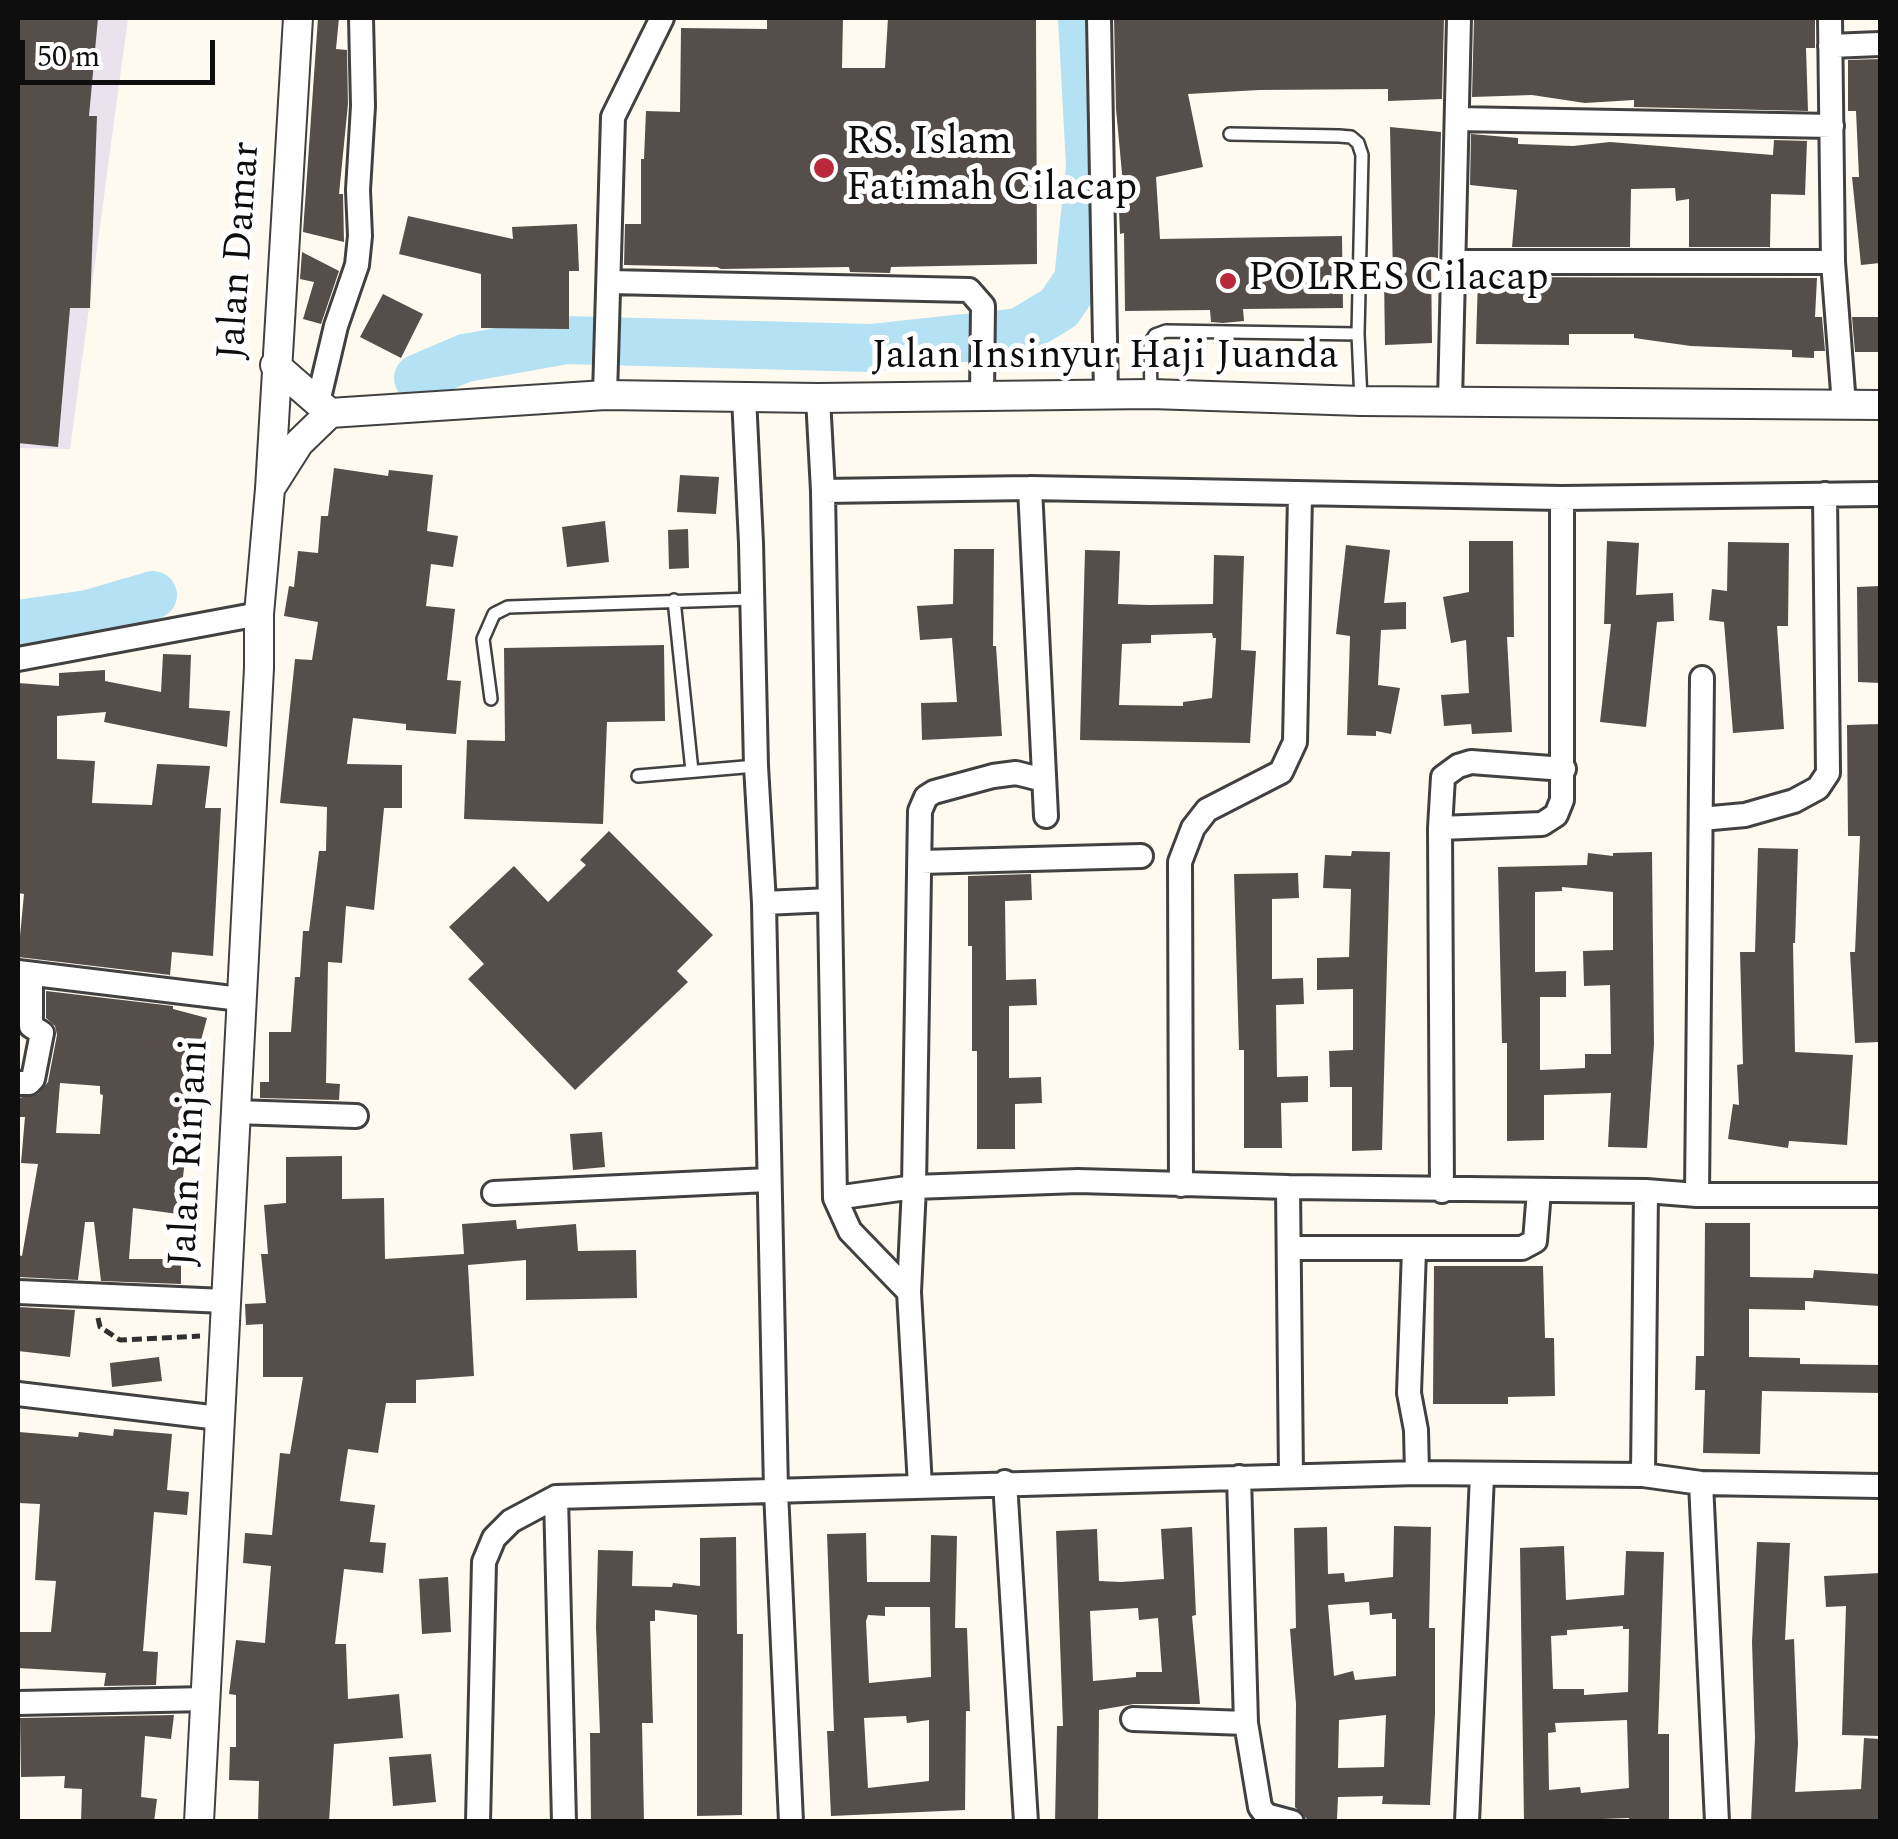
<!DOCTYPE html>
<html>
<head>
<meta charset="utf-8">
<style>
  body { margin:0 }
  #map { position:relative; width:1898px; height:1839px; overflow:hidden; background:#fffaef; font-family:Spectral,serif }
  canvas { display:block }
  .frame { position:absolute; inset:0; border:20px solid #0e0e0e; pointer-events:none }
  .scale { position:absolute; left:20px; top:40px; width:195px; height:45px; box-sizing:border-box; border:5px solid #0e0e0e; border-top:0; padding-left:12px; font-size:30px; line-height:35px; white-space:nowrap; color:#0e0e0e; -webkit-text-stroke:8px #fff; paint-order:stroke }
</style>
</head>
<body>
<div id="map">
<canvas width="1898" height="1839"></canvas>
<div class="frame"></div>
<div class="scale">50 m</div>
</div>
<script>
const c = document.querySelector('canvas').getContext('2d');
c.lineJoin = 'round';
function fillPath(path, color) { c.fillStyle = color; c.fill(path, 'evenodd'); }
const shape = rows => new Path2D(rows.map(r => 'M' + r).join(''));
function trace(path, color, width, dash) { c.strokeStyle = color; c.lineWidth = width; c.lineCap = dash ? 'butt' : 'round'; c.setLineDash(dash || []); c.stroke(path); }
function write(font, color, halo, rows, align = 'center') {
  c.font = font + ' Spectral,serif'; c.lineWidth = 10; c.setLineDash([]); c.textBaseline = 'middle'; c.strokeStyle = halo; c.fillStyle = color; for (const [text, x, y, turn = 0] of rows) {
    c.save(); c.translate(x, y); c.rotate((+turn || 0) * Math.PI / 180); c.textAlign = isNaN(turn) ? turn : align; if (halo) c.strokeText(text, 0, 0); c.fillText(text, 0, 0); c.restore();
  }
}
fillPath(shape([
  [18,18,128,18,70,449,18,448]
]), '#eae2ec');
trace(shape([
  [418,378,465,358,566,340,870,348,1019,332,1059,308,1078,280,1090,166,1082,18],
  [18,624,88,614,153,595]
]), '#b5e1f5', 48);
fillPath(shape([
  [18,18,98,18,89,116,97,116,90,308,70,308,58,447,18,443],
  [318,18,339,18,336,49,347,50,348,104,339,194,343,194,344,242,303,232],
  [767,18,843,18,842,68,885,68,888,18,1036,18,1037,264,891,267,890,273,850,272,849,267,721,269,717,267,624,265,625,224,641,224,641,159,644,159,646,111,680,112,681,28,767,29],
  [1114,18,1444,18,1442,99,1388,101,1388,89,1259,90,1188,94,1203,167,1156,177,1160,239,1342,236,1343,308,1243,309,1244,321,1223,323,1211,322,1210,310,1125,311,1124,233,1120,234,1118,185,1123,184,1116,109],
  [1474,18,1815,18,1815,48,1806,48,1808,111,1634,107,1634,100,1585,103,1532,95,1472,97],
  [1880,59,1880,263,1861,265,1852,177,1859,177,1856,111,1848,111,1848,60],
  [1390,127,1441,132,1438,259,1431,259,1432,343,1385,345,1384,277,1393,277],
  [1471,134,1518,138,1518,144,1573,146,1610,142,1773,155,1774,140,1807,141,1805,195,1771,194,1770,247,1689,247,1689,199,1676,201,1675,188,1631,189,1630,247,1512,247,1517,190,1470,185],
  [408,216,513,239,512,227,577,224,579,271,569,271,569,329,481,328,481,274,399,254],
  [302,252,339,271,321,324,303,319,314,282,300,279],
  [1478,277,1817,278,1815,317,1822,317,1825,351,1814,351,1814,358,1792,357,1792,350,1691,346,1634,338,1634,334,1569,334,1569,345,1476,344],
  [383,294,423,314,401,358,360,337],
  [1852,317,1880,317,1880,352,1855,352],
  [334,468,388,476,389,470,433,475,427,531,458,536,453,567,431,564,426,606,455,609,447,680,461,681,456,734,406,730,406,724,353,718,347,764,402,765,402,808,384,808,374,910,346,906,342,963,328,962,326,1083,340,1084,339,1100,260,1098,260,1082,269,1082,269,1032,291,1032,295,977,300,977,303,931,309,931,319,851,326,851,327,807,280,803,295,659,312,660,318,622,284,616,289,586,294,587,298,551,318,553,321,516,328,516],
  [680,475,719,477,716,514,677,512],
  [605,521,609,562,567,567,562,527],
  [688,529,689,568,669,569,668,530],
  [1469,541,1513,541,1514,637,1507,637,1512,732,1472,734,1471,724,1444,726,1441,695,1469,693,1466,640,1451,643,1443,597,1469,592],
  [1607,541,1639,543,1636,595,1673,593,1674,621,1657,622,1646,727,1600,722,1611,624,1604,624],
  [1728,542,1789,543,1788,626,1777,626,1784,729,1733,733,1724,622,1709,620,1712,589,1727,591],
  [1346,545,1390,550,1384,603,1406,602,1406,629,1381,630,1378,685,1400,688,1391,734,1376,731,1376,736,1347,735,1350,636,1336,634],
  [954,549,994,549,993,646,996,646,1002,736,922,740,921,703,957,702,952,638,920,640,917,606,953,604],
  [1085,550,1120,551,1118,604,1150,605,1213,604,1214,555,1244,556,1241,650,1256,651,1250,743,1080,740],
  [1212,633,1213,638,1216,638,1212,698,1183,702,1183,706,1119,705,1122,644,1151,643,1151,635],
  [1880,586,1880,683,1858,682,1857,587],
  [664,645,665,721,607,722,603,824,464,819,467,740,505,741,504,648],
  [163,654,191,655,189,708,230,711,227,747,104,722,106,712,57,716,57,759,95,761,92,803,152,805,157,764,210,766,205,808,221,808,213,956,172,952,170,975,18,957,24,894,18,893,18,683,59,686,59,673,105,670,105,681,161,692],
  [1880,724,1880,1042,1855,1043,1850,952,1855,952,1860,836,1848,836,1847,725],
  [609,831,713,935,677,971,688,982,575,1090,468,979,484,964,449,927,514,866,548,902,586,865,580,860],
  [1758,848,1798,849,1795,943,1793,943,1795,1052,1853,1055,1847,1145,1789,1141,1788,1148,1728,1139,1733,1104,1739,1105,1737,1065,1743,1064,1740,952,1755,952],
  [1352,851,1390,852,1382,1150,1352,1151,1352,1087,1330,1087,1329,1051,1353,1050,1353,989,1317,990,1317,958,1349,957,1351,889,1323,888,1325,855,1351,856],
  [1652,852,1654,1044,1647,1148,1608,1147,1611,1093,1544,1095,1544,1140,1507,1141,1507,1043,1502,1043,1498,867,1587,865,1588,853,1613,856,1613,853],
  [1562,887,1613,892,1613,950,1583,951,1584,986,1610,985,1611,1054,1585,1054,1585,1068,1540,1070,1540,997,1566,997,1566,971,1535,972,1535,892,1562,891],
  [1298,873,1299,898,1272,899,1272,979,1303,978,1304,1004,1276,1005,1277,1077,1308,1076,1308,1102,1281,1103,1282,1148,1244,1148,1244,1050,1239,1050,1234,874],
  [1031,874,1032,900,1005,901,1006,980,1036,979,1037,1005,1009,1006,1009,1078,1041,1077,1042,1103,1015,1104,1015,1149,977,1149,977,1051,972,1051,972,946,968,946,968,876],
  [46,991,173,1006,173,1009,207,1018,193,1070,190,1107,198,1107,195,1131,189,1131,178,1214,133,1208,129,1259,181,1259,181,1284,101,1281,94,1222,85,1222,78,1280,18,1277,18,1255,22,1256,38,1164,21,1163,25,1117,18,1117,18,1098,38,1094,48,1082,57,1035,55,1026,46,1018],
  [60,1083,100,1086,100,1094,103,1095,100,1134,56,1133],
  [602,1132,605,1167,573,1170,570,1134],
  [342,1156,342,1199,384,1198,385,1259,464,1254,462,1224,516,1220,517,1229,576,1224,578,1251,636,1250,637,1298,526,1300,526,1260,468,1265,474,1376,416,1380,416,1403,386,1403,378,1453,348,1449,340,1501,375,1505,370,1542,386,1543,383,1573,344,1569,335,1644,346,1644,348,1699,399,1694,403,1738,334,1744,329,1822,258,1822,259,1781,229,1780,230,1747,236,1747,236,1695,229,1694,236,1640,265,1643,271,1566,243,1563,245,1533,272,1535,280,1453,290,1454,303,1377,263,1377,263,1324,246,1325,245,1304,266,1303,261,1254,268,1254,264,1205,286,1203,286,1157],
  [1705,1223,1750,1223,1750,1277,1813,1278,1814,1270,1880,1274,1880,1306,1805,1301,1805,1310,1749,1309,1749,1357,1800,1358,1800,1364,1880,1365,1880,1393,1762,1391,1760,1454,1703,1453,1705,1390,1695,1390,1696,1356,1704,1356],
  [1434,1266,1543,1266,1545,1338,1554,1338,1555,1396,1508,1397,1508,1404,1433,1404],
  [18,1307,75,1310,70,1357,18,1351],
  [159,1357,162,1381,112,1387,110,1363],
  [114,1429,172,1434,167,1490,189,1492,187,1515,154,1512,143,1651,158,1652,156,1685,104,1686,106,1673,18,1668,18,1632,51,1632,56,1581,35,1580,40,1504,18,1503,19,1432,78,1437,79,1432,113,1436],
  [1394,1526,1431,1527,1429,1628,1435,1628,1435,1714,1430,1805,1382,1804,1383,1796,1338,1797,1337,1819,1307,1819,1295,1807,1296,1704,1290,1629,1296,1628,1294,1528,1327,1527,1328,1574,1344,1573,1345,1582,1393,1577],
  [1369,1602,1370,1615,1392,1613,1392,1619,1396,1619,1396,1676,1355,1680,1353,1671,1334,1676,1328,1605],
  [1386,1715,1384,1767,1338,1768,1339,1720],
  [1192,1527,1196,1615,1192,1616,1200,1704,1134,1704,1099,1710,1098,1822,1055,1822,1057,1726,1063,1726,1056,1531,1097,1529,1099,1581,1121,1582,1164,1579,1161,1529],
  [1138,1608,1139,1620,1158,1618,1162,1672,1136,1672,1136,1677,1093,1681,1090,1611],
  [866,1533,867,1582,930,1582,931,1535,957,1536,955,1628,967,1628,970,1711,966,1711,965,1810,831,1816,827,1731,834,1731,827,1534],
  [885,1607,930,1607,931,1677,869,1683,866,1621,868,1615,885,1616],
  [906,1716,907,1723,929,1720,929,1781,868,1788,864,1718],
  [736,1537,737,1634,743,1634,742,1815,697,1816,697,1615,655,1610,655,1621,650,1621,653,1723,642,1723,644,1822,591,1822,590,1733,600,1733,596,1627,598,1550,633,1551,632,1586,672,1587,673,1583,700,1586,700,1538],
  [1757,1542,1790,1543,1785,1640,1794,1639,1798,1744,1795,1792,1861,1789,1864,1738,1880,1739,1880,1822,1751,1822,1755,1738,1752,1642],
  [1564,1546,1566,1600,1624,1595,1626,1551,1664,1552,1658,1734,1669,1734,1669,1822,1629,1822,1629,1818,1524,1822,1520,1548],
  [1623,1626,1623,1629,1629,1629,1628,1692,1584,1695,1584,1689,1553,1689,1551,1636,1567,1635,1567,1630],
  [1627,1720,1629,1788,1581,1793,1580,1787,1549,1790,1548,1733,1556,1732,1555,1723],
  [1880,1573,1880,1736,1842,1735,1846,1606,1826,1607,1824,1576],
  [448,1577,451,1632,422,1634,419,1579],
  [174,1715,171,1739,145,1736,141,1797,157,1799,154,1822,81,1822,82,1789,64,1788,65,1776,21,1777,20,1718],
  [431,1754,436,1802,393,1806,389,1757]
]), '#564e4a');
const service = shape([
  [1230,134,1339,136,1351,137,1358,143,1362,155,1358,334,1361,401],
  [1151,394,1150,343,1155,335,1166,331,1358,334],
  [674,600,692,771],
  [491,699,483,639,494,614,508,607,751,599],
  [638,776,756,766]
]);
const minor = shape([
  [1099,18,1106,394],
  [1830,18,1833,262,1844,405],
  [1830,46,1880,44],
  [1457,119,1832,126],
  [1454,262,1833,262],
  [610,282,969,290,983,306,982,395],
  [605,395,613,117,662,18],
  [744,397,751,543,756,766,764,903,776,1491,791,1822],
  [818,398,823,491,835,1198,850,1231,909,1292],
  [1450,401,1459,18],
  [318,402,336,326,357,265,360,236,358,190,363,106,361,18],
  [1030,488,1046,816],
  [823,491,1030,488,1562,498,1880,494],
  [18,659,259,614],
  [1701,819,1745,815,1794,801,1818,788,1828,773,1825,494],
  [1440,828,1542,824,1556,815,1562,800,1562,498],
  [921,862,1141,856],
  [764,903,830,900],
  [18,972,240,999],
  [18,1083,29,1083,33,1079,41,1038,42,1033,31,1026,31,974],
  [235,1112,356,1116],
  [1181,1185,1180,862,1193,828,1207,810,1281,772,1295,742,1300,495],
  [1288,1187,1646,1191,1643,1475],
  [1442,1191,1440,828,1443,777,1458,766,1471,762,1564,769],
  [1646,1191,1697,1195,1880,1195],
  [494,1193,768,1180],
  [1697,1195,1702,678],
  [835,1198,914,1187,1078,1181,1288,1187,1291,1476],
  [1291,1248,1522,1248,1535,1241,1539,1191],
  [1414,1250,1409,1393,1416,1430,1417,1473],
  [18,1292,225,1301],
  [18,1394,219,1418],
  [1005,1482,1026,1822],
  [1701,1483,1717,1822],
  [920,1486,909,1292,914,1187,920,811,926,797,934,792,993,776,1016,773,1044,780],
  [556,1497,564,1822],
  [18,1703,207,1699],
  [1133,1719,1246,1723,1239,1477],
  [1246,1723,1260,1807,1266,1815,1292,1822],
  [478,1822,484,1562,494,1538,511,1521,556,1497,1417,1473,1643,1475,1701,1483,1880,1486],
  [1467,1822,1482,1475]
]);
const tertiary = shape([
  [275,365,330,413],
  [330,413,605,395,818,398,1151,394,1361,401,1880,405],
  [273,484,299,443,330,413],
  [199,1822,259,668,259,614,270,489,298,18]
]);
trace(service, '#414141', 16);
trace(minor, '#414141', 28);
trace(tertiary, '#414141', 32);
trace(shape([
  [98,1318,100,1327,120,1340,200,1336]
]), '#303030', 5, [10, 5]);
trace(service, '#fff', 11);
trace(minor, '#fff', 22);
trace(tertiary, '#fff', 28);
for (const [x, y, r, color] of [
  [824,168,12,"#ba293a"],
  [1228,281,10,"#ba293a"]
]) { const dot = new Path2D(); dot.arc(x, y, r, 0, 2 * Math.PI); c.fillStyle = color; c.fill(dot); trace(dot, '#fff', 4); }
write('40px', '#0e0e0e', '#fff', [
  ["RS. Islam",846,145],
  ["Fatimah Cilacap",846,191],
  ["POLRES Cilacap",1248,281]
], 'left');
write('40px', '#0e0e0e', '#fff', [
  ["Jalan Damar",242,251,-86],
  ["Jalan Insinyur Haji Juanda",1105,359],
  ["Jalan Rinjani",192,1153,-87]
]);
</script>
</body>
</html>
